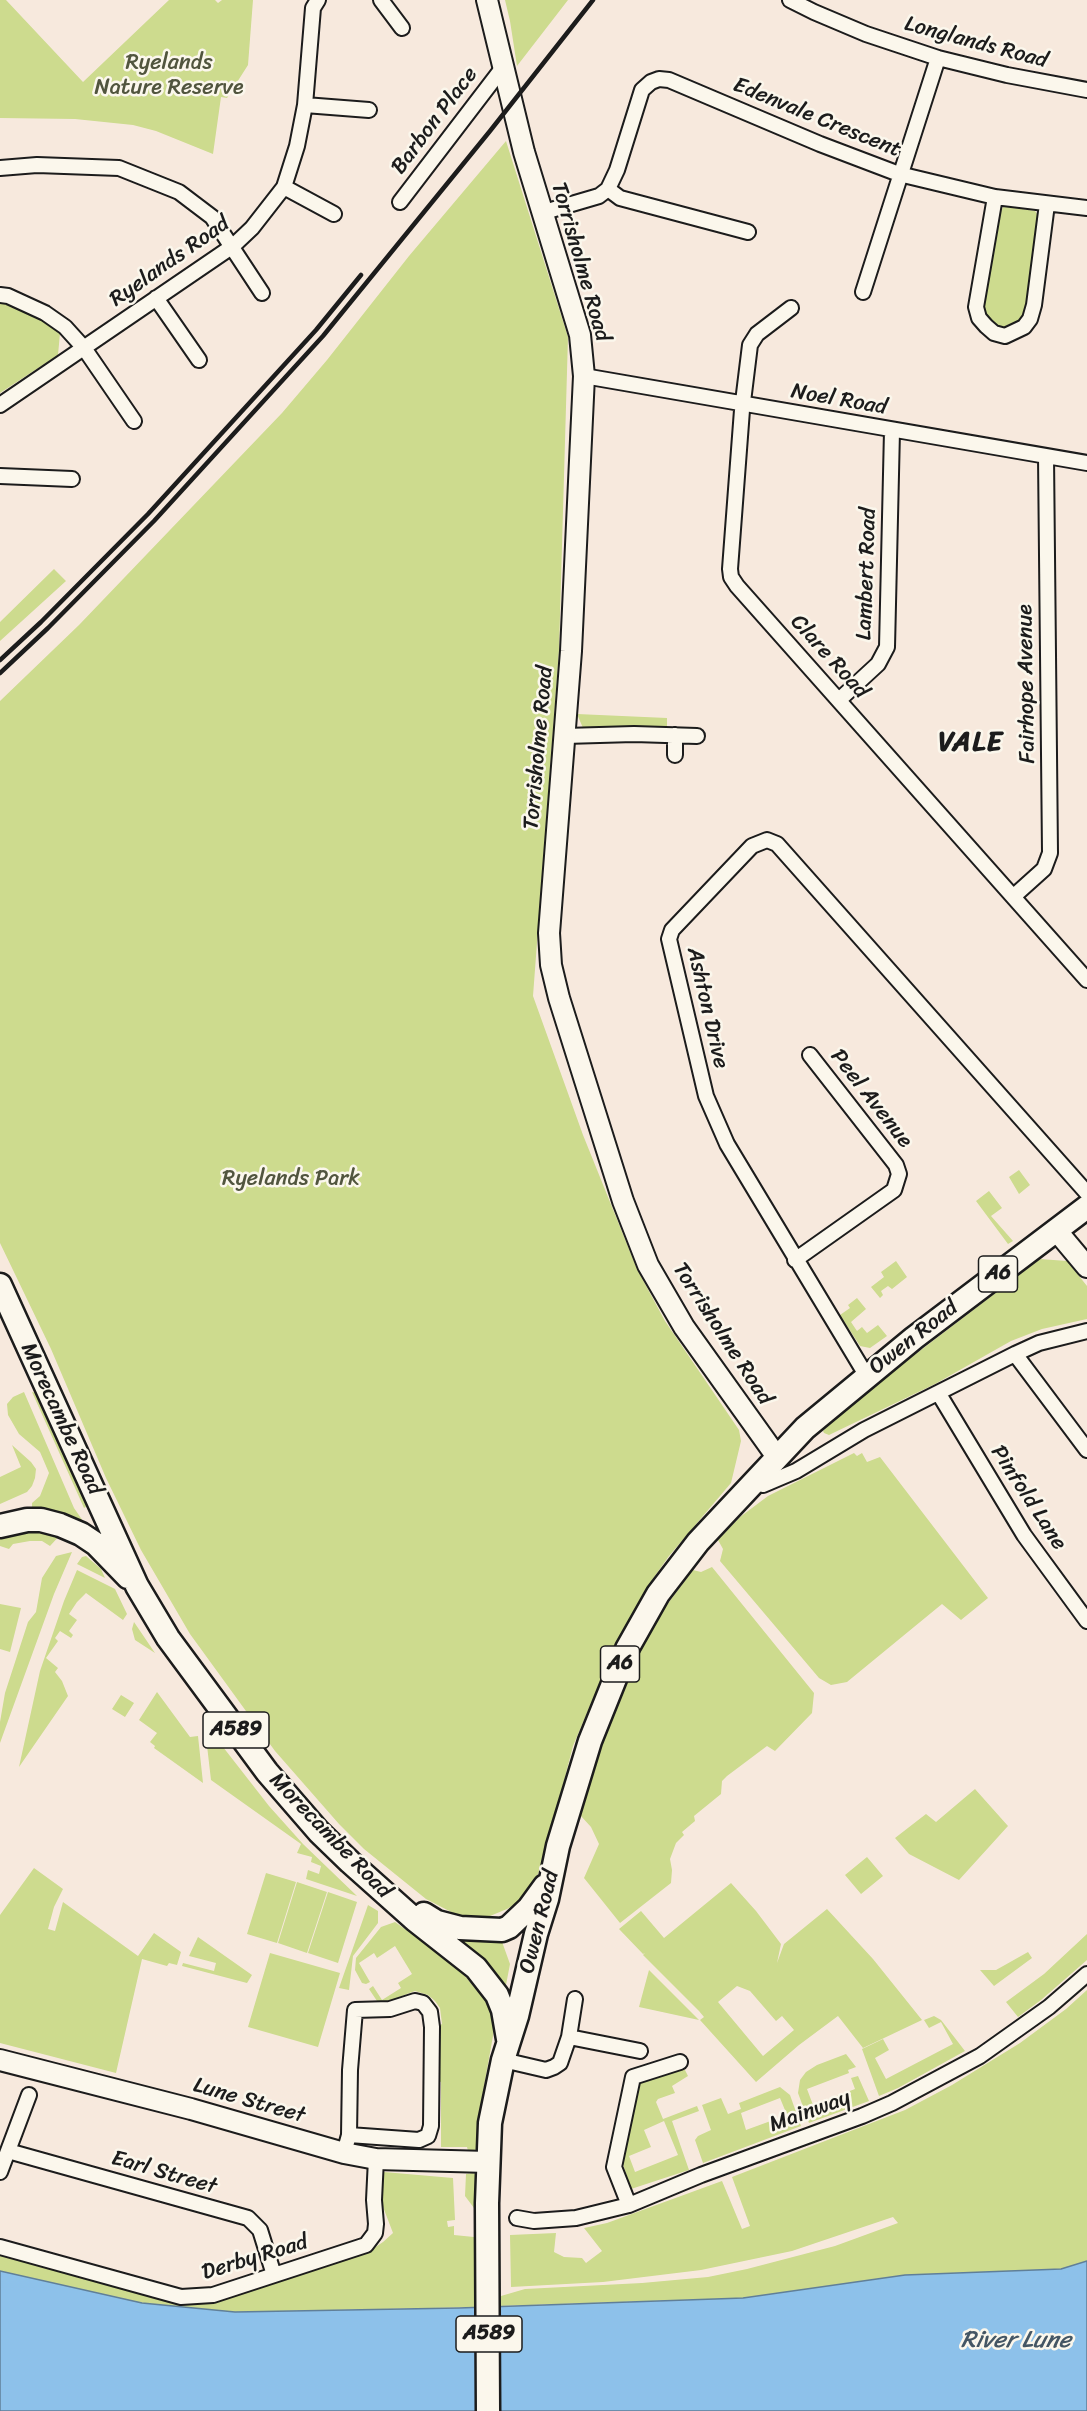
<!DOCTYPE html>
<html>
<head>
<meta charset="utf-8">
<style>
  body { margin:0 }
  canvas { display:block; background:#f7e9dd }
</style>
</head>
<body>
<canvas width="1087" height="2411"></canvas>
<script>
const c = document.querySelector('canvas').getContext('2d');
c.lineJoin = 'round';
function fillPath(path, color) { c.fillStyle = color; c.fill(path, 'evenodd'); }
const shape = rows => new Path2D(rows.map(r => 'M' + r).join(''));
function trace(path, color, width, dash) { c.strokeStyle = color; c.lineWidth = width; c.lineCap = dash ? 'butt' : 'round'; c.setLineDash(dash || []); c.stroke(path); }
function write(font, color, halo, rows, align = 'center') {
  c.font = font + ' Sriracha,sans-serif'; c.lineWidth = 5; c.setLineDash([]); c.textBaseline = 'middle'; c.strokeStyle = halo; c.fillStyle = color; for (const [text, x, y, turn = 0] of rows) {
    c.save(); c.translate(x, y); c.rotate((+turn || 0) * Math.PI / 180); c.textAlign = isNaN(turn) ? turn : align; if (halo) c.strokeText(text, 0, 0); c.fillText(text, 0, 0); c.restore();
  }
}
fillPath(shape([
  [0,0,6,0,83,82,169,0,215,0,218,3,222,0,253,0,248,65,227,98,221,97,213,154,156,131,133,125,75,119,0,118],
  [505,0,568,0,517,66,510,21],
  [506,141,568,337,559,650,533,996,583,1135,637,1269,665,1321,739,1430,741,1441,731,1483,669,1556,652,1580,605,1670,573,1746,543,1862,534,1883,520,1901,507,1909,490,1916,472,1918,457,1915,426,1899,364,1849,339,1824,275,1751,190,1634,141,1550,106,1478,51,1349,0,1243,0,701,79,625,282,413,327,360,409,256],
  [1005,206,1035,211,1040,218,1029,306,1021,322,1006,329,995,325,985,316,983,303,999,211],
  [0,303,11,305,39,318,60,333,58,355,0,393],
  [54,569,66,581,0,641,0,622],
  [577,714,667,718,667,728,590,731,583,728],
  [1019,1170,1030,1185,1019,1194,1009,1177],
  [989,1191,1002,1208,991,1216,1013,1241,1008,1244,976,1201],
  [1040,1259,1067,1261,1087,1286,1087,1319,1042,1329,1011,1341,935,1384,829,1435,824,1433,823,1431,828,1426,879,1382],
  [896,1261,907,1277,892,1289,888,1286,881,1291,883,1295,880,1298,871,1287,884,1277,881,1272],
  [857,1298,866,1309,851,1322,857,1331,862,1327,867,1333,878,1325,887,1336,870,1348,860,1346,840,1315,850,1308,848,1305],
  [24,1392,74,1508,83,1521,80,1525,53,1511,32,1507,32,1503,40,1496,49,1473,40,1452,19,1434,8,1415,7,1404,13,1397],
  [32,1392,41,1394,90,1504,84,1508],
  [12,1445,31,1462,36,1469,35,1478,32,1486,27,1492,0,1504,0,1477,21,1467],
  [854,1453,857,1456,862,1453,867,1462,880,1457,988,1598,961,1620,942,1604,847,1682,831,1685,819,1678,720,1561,723,1549,718,1540,740,1517,768,1496],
  [26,1528,62,1533,50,1546,42,1541,30,1541,13,1544,9,1549,0,1546,0,1536],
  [72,1552,54,1594,0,1743,0,1722,5,1693,28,1622,36,1612,42,1578,56,1556],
  [86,1556,101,1569,105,1578,77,1564,82,1557],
  [712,1567,814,1693,812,1713,775,1751,767,1746,727,1776,722,1781,721,1794,694,1816,695,1821,682,1832,684,1835,676,1843,670,1859,672,1870,671,1883,620,1923,584,1878,599,1844,591,1827,580,1815,601,1741,623,1687,649,1632,663,1610,693,1570,701,1572],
  [77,1570,115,1589,127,1614,123,1620,86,1593,77,1602,69,1614,77,1620,69,1631,73,1635,71,1638,60,1631,55,1638,58,1641,46,1658,58,1668,55,1672,62,1681,68,1696,19,1767,40,1671,64,1601],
  [0,1604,21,1608,10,1652,0,1649],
  [134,1622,155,1653,135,1640,132,1629],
  [157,1692,190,1737,198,1736,203,1783,154,1748,155,1746,150,1742,157,1733,139,1720],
  [121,1695,134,1703,125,1717,112,1709],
  [206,1737,216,1738,269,1806,303,1844,357,1896,306,1879,308,1870,319,1874,321,1866,311,1862,312,1857,297,1853,301,1844,211,1780],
  [975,1789,1008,1826,959,1880,909,1854,895,1838,926,1814,936,1822],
  [867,1857,883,1876,861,1894,845,1875],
  [34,1868,63,1889,54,1907,48,1929,55,1931,63,1902,138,1956,154,1933,181,1952,177,1965,169,1963,167,1966,142,1959,116,2073,0,2043,0,1915],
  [266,1873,296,1882,277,1943,247,1934],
  [297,1882,327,1892,307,1953,278,1943],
  [731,1883,756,1911,781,1944,777,1963,784,1944,827,1909,873,1959,922,2020,863,2048,838,2016,799,2045,756,2082,700,2020,704,2017,699,2011,643,1955,645,1953,643,1954,619,1929,641,1911,664,1938],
  [737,1986,750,1991,776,2021,782,2016,794,2030,763,2056,718,2002],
  [328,1892,357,1902,338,1963,308,1953],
  [368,1905,378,1911,378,1923,353,1956,349,1990,339,1988],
  [395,1922,439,1953,465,1976,488,2004,494,2023,493,2036,481,2103,482,2116,478,2148,473,2151,468,2151,467,2147,441,2147,441,2082,437,2081,437,2027,442,2024,440,2008,435,2001,428,1995,415,1991,383,2003,377,2001,369,1989,373,1986,382,2000,401,1988,398,1983,412,1974,395,1946,377,1958,374,1953,359,1963,370,1982,366,1984,362,1983,355,1970,356,1958,381,1927],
  [1087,1934,1087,1960,1041,2000,1018,2017,1006,2002,1044,1974],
  [198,1937,252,1975,247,1983,182,1966,183,1963,214,1971,216,1963,189,1956],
  [501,1939,510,1964,506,1985,503,1987,458,1943,459,1940],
  [1028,1952,1032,1958,994,1986,980,1970,996,1970],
  [270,1953,340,1973,318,2047,248,2027],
  [649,1970,699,2020,639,2007],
  [1087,1990,1087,2261,1061,2269,905,2275,743,2298,500,2306,501,2296,525,2289,642,2283,708,2277,747,2269,835,2246,898,2223,893,2217,792,2251,701,2270,603,2282,511,2287,510,2235,556,2233,554,2252,564,2257,582,2258,586,2263,602,2251,584,2228,607,2223,722,2181,742,2229,750,2226,732,2177,905,2110,952,2085,1020,2043,1066,2009],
  [934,2016,941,2020,965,2051,898,2088,879,2096,862,2049,883,2039,889,2050,875,2058,886,2079,953,2044,941,2022,929,2028,924,2020],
  [846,2054,856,2067,848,2070,849,2073,807,2089,813,2105,855,2089,851,2078,858,2076,869,2101,809,2123,798,2093,800,2080,806,2072,817,2065],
  [684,2068,688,2076,672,2086,675,2093,658,2099,656,2102,663,2119,697,2106,699,2111,672,2121,689,2170,631,2189,621,2158,637,2084],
  [664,2121,678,2155,635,2172,629,2156,651,2147,644,2130],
  [780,2087,790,2095,801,2126,703,2163,695,2140,698,2136,711,2130,702,2105,721,2098,728,2114,741,2109,739,2103],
  [780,2098,787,2115,746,2130,741,2113],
  [384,2172,453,2178,455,2220,447,2221,448,2227,454,2226,454,2235,474,2237,475,2294,481,2295,480,2307,235,2312,142,2303,0,2271,0,2253,186,2301,215,2303,225,2295,371,2250,383,2242,393,2233,380,2199],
  [473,2173,478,2176,477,2212,465,2196,466,2174]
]), '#cddb8e');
const water = shape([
  [1087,2261,1087,2411,0,2411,0,2271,142,2303,235,2312,459,2308,743,2298,905,2275,1061,2269,1087,2261]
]);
fillPath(water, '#8dc1ea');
trace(water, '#607f98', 1.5);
const street = shape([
  [381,0,402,28],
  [790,0,814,12,866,34,938,58,1007,75,1087,90],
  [305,105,369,110],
  [0,168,37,165,119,168,179,192,212,217,262,293],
  [284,187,334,214],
  [608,189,617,170,642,90,651,82,659,79,669,80,820,144,899,174,995,197,1087,208],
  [995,197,976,307,979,318,986,326,994,333,1005,336,1024,327,1030,319,1034,305,1047,204],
  [400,202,504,66],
  [541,213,599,196,608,189,620,198,748,232],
  [863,292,938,58],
  [0,295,8,296,45,313,65,327,84,348,134,421],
  [156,298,199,360],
  [791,308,757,334,750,345,742,410,730,569,731,577,737,586,1087,980],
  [584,376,1087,463],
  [0,405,233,246,252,228,284,187,297,146,305,105,313,8,318,0],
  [0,476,72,479],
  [839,700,878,664,887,647,892,431],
  [675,735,675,755],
  [565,736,634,734,697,736],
  [1014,896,1044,869,1050,853,1046,456],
  [795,1260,894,1190,899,1174,896,1165,810,1055],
  [1015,1354,1087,1450],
  [866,1375,727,1144,706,1096,669,939,672,930,752,846,767,840,777,844,1087,1193],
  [939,1394,1024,1535,1087,1621],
  [754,1483,763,1485,796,1471,864,1430,1015,1354,1039,1343,1087,1331],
  [569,2037,575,1999],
  [503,2060,546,2070,554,2067,560,2063,569,2037,640,2051],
  [8,2151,248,2218,260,2230,274,2275],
  [344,2153,349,2135,350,2070,355,2010,390,2009,415,2001,423,2003,430,2012,432,2027,431,2126,428,2136,419,2140,349,2135],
  [0,2172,29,2095],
  [629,2205,614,2167,633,2077,680,2062],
  [517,2218,534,2221,576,2218,629,2205,701,2175,862,2116,892,2103,980,2056,1049,2007,1087,1974],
  [0,2247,181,2297,213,2295,366,2245,375,2233,376,2224,374,2200,376,2159]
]);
const secondary = shape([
  [487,0,524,152,580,335,584,376,571,651,549,933,551,965,559,998,623,1201,648,1265,684,1327,777,1457],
  [1056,1230,1087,1267],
  [0,2060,191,2109,344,2153,376,2159,488,2162]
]);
const primary = shape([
  [0,1285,137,1586,168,1638,267,1772,319,1832,350,1862,415,1920,476,1968,497,1995,503,2010,508,2039],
  [0,1526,27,1520,41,1520,60,1525,81,1534,96,1544,128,1577],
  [424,1914,437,1922,460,1928,502,1930,509,1927,529,1908,545,1886],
  [488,2411,487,2203,490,2123,503,2060,517,2016,536,1934,547,1899,558,1846,590,1741,627,1649,658,1594,698,1542,805,1428,914,1338,1087,1207]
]);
trace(street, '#1c1c1c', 18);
trace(secondary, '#1c1c1c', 24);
trace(primary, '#1c1c1c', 27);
trace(street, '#fbf7ec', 14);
trace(secondary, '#fbf7ec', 20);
trace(primary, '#fbf7ec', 22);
trace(shape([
  [0,660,41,622,148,514,316,330,361,275],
  [0,673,48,628,154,521,323,336,490,131,593,0]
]), '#1c1c1c', 4.5);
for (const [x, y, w] of [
  [998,1274,39],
  [620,1664,39],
  [236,1730,66],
  [489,2334,66]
]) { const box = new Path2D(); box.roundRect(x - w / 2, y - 18, w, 36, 4.5); c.fillStyle = '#fbf7ec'; c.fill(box); trace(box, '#1c1c1c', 1.5); }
write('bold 21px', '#1c1c1c', null, [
  ["A6",998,1274],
  ["A6",620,1664],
  ["A589",236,1730],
  ["A589",489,2334]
]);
write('22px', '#1c1c1c', '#fbf7ec', [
  ["Longlands Road",976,43,15],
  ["Edenvale Crescent",817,118,22],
  ["Barbon Place",435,121,-53],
  ["Ryelands Road",170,262,-35],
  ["Torrisholme Road",580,262,74],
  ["Noel Road",839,400,10],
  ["Lambert Road",867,574,-88],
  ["Clare Road",829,657,48],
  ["Fairhope Avenue",1027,684,-91],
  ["Torrisholme Road",539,748,-85],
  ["Ashton Drive",707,1008,77],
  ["Peel Avenue",871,1099,52],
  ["Torrisholme Road",722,1334,57],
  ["Owen Road",914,1338,-38],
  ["Morecambe Road",61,1419,65],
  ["Pinfold Lane",1028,1498,57],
  ["Morecambe Road",330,1836,46],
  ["Owen Road",540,1922,-76],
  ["Lune Street",249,2101,16],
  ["Mainway",810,2112,-20],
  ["Earl Street",164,2173,16],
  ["Derby Road",255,2258,-17]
]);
write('22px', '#51553e', '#fbf7ec', [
  ["Ryelands",169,63],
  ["Nature Reserve",169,88],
  ["Ryelands Park",291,1179]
]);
write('italic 24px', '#445664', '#fbf7ec', [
  ["River Lune",1016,2341]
]);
c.letterSpacing = '1.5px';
write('bold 28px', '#1c1c1c', '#fbf7ec', [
  ["VALE",971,743]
]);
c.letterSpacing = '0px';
</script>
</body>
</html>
